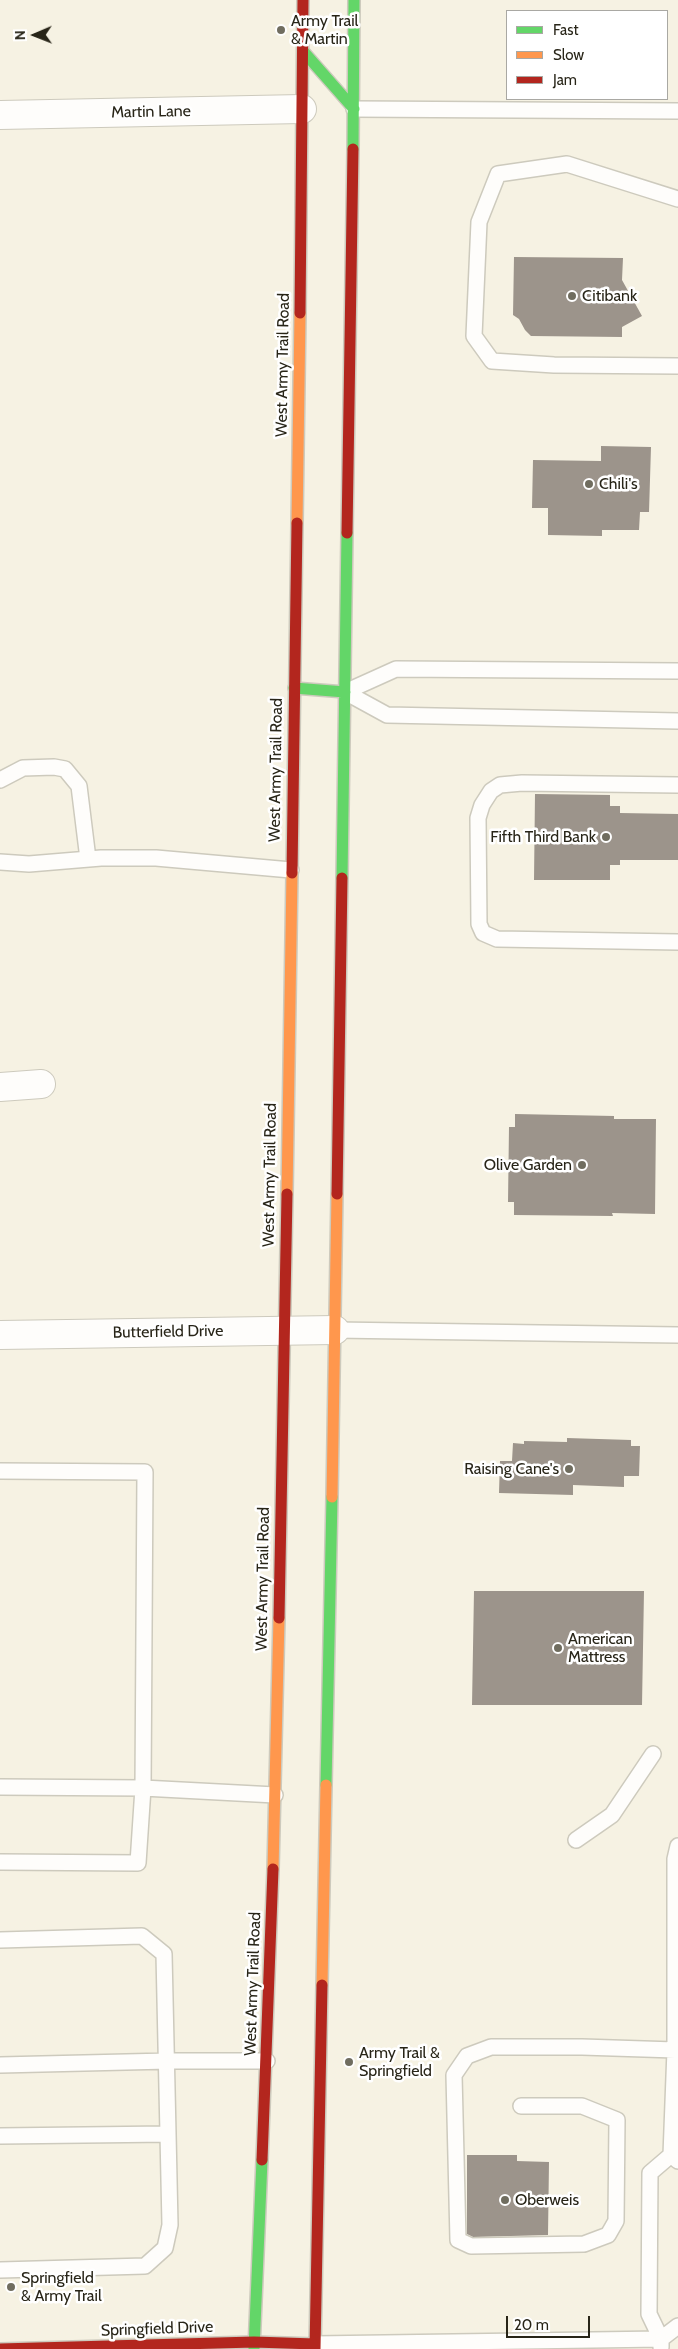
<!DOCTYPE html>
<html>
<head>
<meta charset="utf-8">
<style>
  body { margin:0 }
  #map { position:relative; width:678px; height:2349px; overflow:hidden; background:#f6f2e3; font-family:Cabin,sans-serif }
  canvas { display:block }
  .legend { position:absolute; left:506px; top:10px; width:162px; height:90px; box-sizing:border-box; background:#fff; border:1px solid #a9a8a3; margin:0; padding:6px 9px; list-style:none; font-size:15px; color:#282518 }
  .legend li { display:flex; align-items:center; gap:10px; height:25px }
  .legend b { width:25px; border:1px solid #a9a8a3 }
  .north { position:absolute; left:10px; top:10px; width:50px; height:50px; -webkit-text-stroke:4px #fff; paint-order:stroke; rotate:269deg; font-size:14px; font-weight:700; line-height:20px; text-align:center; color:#282518 }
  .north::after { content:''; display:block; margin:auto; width:18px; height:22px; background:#282518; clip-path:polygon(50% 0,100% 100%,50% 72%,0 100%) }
  .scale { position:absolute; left:506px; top:2316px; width:84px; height:22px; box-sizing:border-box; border:2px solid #282518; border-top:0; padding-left:6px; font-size:15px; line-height:18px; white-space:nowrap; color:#282518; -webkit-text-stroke:4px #fff; paint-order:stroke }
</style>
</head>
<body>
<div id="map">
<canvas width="678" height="2349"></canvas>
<ul class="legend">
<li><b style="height:6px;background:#63d668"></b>Fast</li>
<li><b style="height:6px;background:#ff974d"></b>Slow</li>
<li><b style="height:6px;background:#b3261e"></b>Jam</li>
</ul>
<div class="north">N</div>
<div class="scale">20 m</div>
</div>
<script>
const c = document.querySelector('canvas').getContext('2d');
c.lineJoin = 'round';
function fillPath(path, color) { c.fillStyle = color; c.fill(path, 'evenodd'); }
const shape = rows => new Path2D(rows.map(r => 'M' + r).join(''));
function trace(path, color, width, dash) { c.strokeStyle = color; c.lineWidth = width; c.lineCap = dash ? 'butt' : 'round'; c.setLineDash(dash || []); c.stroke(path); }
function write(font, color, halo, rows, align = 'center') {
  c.font = font + ' Cabin,sans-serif'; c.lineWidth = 5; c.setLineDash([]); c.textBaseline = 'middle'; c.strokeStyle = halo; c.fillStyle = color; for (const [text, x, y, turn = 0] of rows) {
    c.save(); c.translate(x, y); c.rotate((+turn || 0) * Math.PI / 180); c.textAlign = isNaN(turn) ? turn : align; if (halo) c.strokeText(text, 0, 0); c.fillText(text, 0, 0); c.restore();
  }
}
fillPath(shape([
  [514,257,623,258,622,280,642,316,622,327,622,337,531,336,525,330,519,319,513,315],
  [601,446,651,447,649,512,640,512,639,530,602,530,602,536,548,535,548,508,532,508,533,460,601,461],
  [535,794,610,795,610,806,620,806,620,813,678,814,678,860,620,860,620,865,610,865,610,880,534,880],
  [515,1114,614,1116,614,1119,656,1119,655,1214,612,1213,613,1216,514,1215,514,1202,508,1202,509,1127,515,1127],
  [567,1438,631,1440,631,1446,640,1446,639,1476,624,1476,624,1487,573,1485,573,1495,499,1493,500,1461,512,1461,513,1443,524,1444,524,1441,567,1442],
  [474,1591,644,1591,642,1705,472,1705],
  [467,2155,517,2155,517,2161,549,2162,548,2235,473,2237,467,2234]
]), '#9c948b');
const lane = shape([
  [354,109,678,111],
  [678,199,567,164,498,174,479,222,474,336,492,361,554,365,678,366],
  [345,692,387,715,678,721],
  [345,692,396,669,678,671],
  [0,780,23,768,54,767,65,769,79,786,88,859],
  [678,785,522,783,500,785,491,791,482,805,478,818,479,924,483,933,497,939,678,942],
  [0,862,29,864,101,858,156,858,291,870],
  [335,1330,678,1335],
  [0,1471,145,1472,143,1788,138,1863,0,1862],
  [0,1787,143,1788,275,1795],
  [576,1840,612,1815,653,1754],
  [678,1846,675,1859,675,2050,671,2155,678,2161],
  [0,1940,142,1936,164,1954,168,2134,0,2136],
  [0,2065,168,2061,267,2061],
  [521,2106,582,2106,617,2120,616,2221,608,2235,584,2244,471,2246,458,2240,454,2075,467,2056,491,2047,582,2047,675,2050],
  [0,2270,145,2266,165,2248,170,2225,168,2134],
  [315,2344,661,2339,678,2326],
  [661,2347,661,2339,649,2314,650,2173,671,2155,678,2155]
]);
const street = shape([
  [0,115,302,109],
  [0,1087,41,1084],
  [0,1335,335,1330]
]);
const fast = shape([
  [303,51,354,109],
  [353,149,354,0],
  [294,688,345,692],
  [342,878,347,533],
  [326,1785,332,1497],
  [254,2349,262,2160]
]);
const slow = shape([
  [297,523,300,313],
  [287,1194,292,873],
  [332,1497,337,1194],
  [273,1869,279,1618],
  [322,1985,326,1785]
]);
const jam = shape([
  [300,313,303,0],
  [347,533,353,149],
  [292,873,297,523],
  [337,1194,342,878],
  [279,1618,287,1194],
  [262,2160,273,1869],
  [0,2349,254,2342,315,2344],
  [315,2349,322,1985]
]);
trace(lane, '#cdcabd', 18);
trace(street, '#cdcabd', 30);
trace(fast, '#cdcabd', 14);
trace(slow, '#cdcabd', 14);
trace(jam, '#cdcabd', 14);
trace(lane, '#fefdfb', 15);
trace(street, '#fefdfb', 28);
trace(fast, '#63d668', 11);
trace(slow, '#ff974d', 11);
trace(jam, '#b3261e', 11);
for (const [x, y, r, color] of [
  [281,30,5,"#706d5f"],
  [572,296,5,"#706d5f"],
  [589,484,5,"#706d5f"],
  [606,837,5,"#706d5f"],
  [582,1165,5,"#706d5f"],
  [569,1469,5,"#706d5f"],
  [558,1648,5,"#706d5f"],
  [349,2062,5,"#706d5f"],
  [505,2200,5,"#706d5f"],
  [11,2287,5,"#706d5f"]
]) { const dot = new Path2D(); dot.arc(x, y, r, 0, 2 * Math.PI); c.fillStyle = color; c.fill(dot); trace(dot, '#fff', 2); }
write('16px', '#282518', '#fff', [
  ["Army Trail",291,21],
  ["& Martin",291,39],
  ["Citibank",582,296],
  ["Chili's",599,484],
  ["Fifth Third Bank",596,837,"right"],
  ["Olive Garden",572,1165,"right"],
  ["Raising Cane's",559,1469,"right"],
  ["American",568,1639],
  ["Mattress",568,1657],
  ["Army Trail &",359,2053],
  ["Springfield",359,2071],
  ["Oberweis",515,2200],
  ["Springfield",21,2278],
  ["& Army Trail",21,2296]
], 'left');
write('16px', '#282518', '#fff', [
  ["Martin Lane",151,112,-1],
  ["West Army Trail Road",283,365,-89],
  ["West Army Trail Road",276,770,-89],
  ["West Army Trail Road",270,1175,-89],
  ["Butterfield Drive",168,1332,-1],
  ["West Army Trail Road",263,1579,-89],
  ["West Army Trail Road",253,1984,-88],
  ["Springfield Drive",157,2329,-2]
]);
</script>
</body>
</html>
